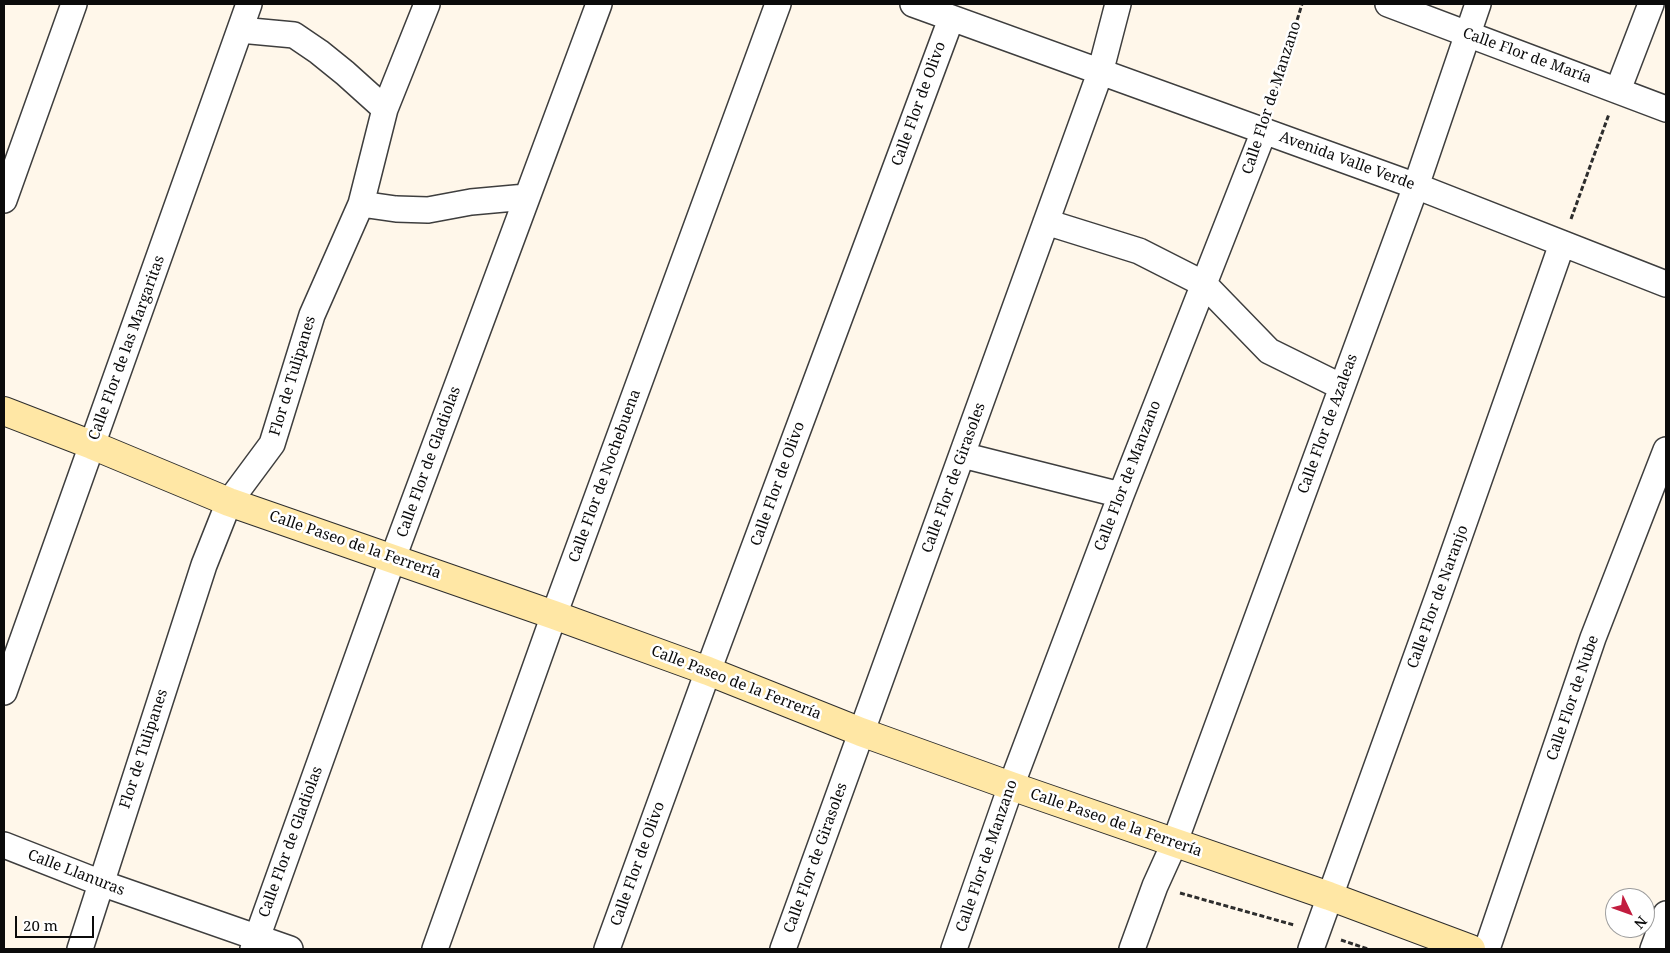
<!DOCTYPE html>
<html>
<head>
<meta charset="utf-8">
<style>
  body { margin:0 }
  #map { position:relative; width:1670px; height:953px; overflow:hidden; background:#fff7ea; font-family:"Noto Serif",serif }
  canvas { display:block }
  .frame { position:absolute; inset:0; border:5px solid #0b0b0b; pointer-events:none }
  .north { position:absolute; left:1605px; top:888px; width:50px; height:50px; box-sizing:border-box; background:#fff; border:1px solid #9d9d9d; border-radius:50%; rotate:132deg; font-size:14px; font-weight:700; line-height:20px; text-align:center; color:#0b0b0b }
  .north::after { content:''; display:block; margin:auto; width:18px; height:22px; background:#c21d3f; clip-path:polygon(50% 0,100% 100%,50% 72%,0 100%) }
  .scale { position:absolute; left:15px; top:916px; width:79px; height:22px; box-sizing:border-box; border:2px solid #0b0b0b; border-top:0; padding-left:6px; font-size:15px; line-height:18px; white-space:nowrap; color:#0b0b0b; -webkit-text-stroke:4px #fff; paint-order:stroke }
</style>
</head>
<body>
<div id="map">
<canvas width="1670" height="953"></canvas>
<div class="frame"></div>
<div class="north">N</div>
<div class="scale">20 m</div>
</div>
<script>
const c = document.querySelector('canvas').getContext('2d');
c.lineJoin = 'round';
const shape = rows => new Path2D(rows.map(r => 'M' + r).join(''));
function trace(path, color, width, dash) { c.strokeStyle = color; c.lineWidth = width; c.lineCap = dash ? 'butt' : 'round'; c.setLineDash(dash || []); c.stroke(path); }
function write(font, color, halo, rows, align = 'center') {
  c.font = font + ' "Noto Serif",serif'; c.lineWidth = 5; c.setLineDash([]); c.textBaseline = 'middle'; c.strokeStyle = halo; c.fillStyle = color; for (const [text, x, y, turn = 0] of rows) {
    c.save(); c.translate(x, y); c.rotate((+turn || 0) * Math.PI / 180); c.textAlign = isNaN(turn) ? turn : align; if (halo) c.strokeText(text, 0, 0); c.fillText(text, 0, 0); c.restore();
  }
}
const street = shape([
  [913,4,1416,186,1666,284],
  [1388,4,1666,109],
  [240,30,294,35,319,52,345,73,385,109],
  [1618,90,1651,4],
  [4,200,74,4],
  [361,204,396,209,428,210,471,202,526,197],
  [1046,222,1139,251,1204,284,1269,351,1342,387],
  [962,455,1121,495],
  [4,692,249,4],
  [4,845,101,883,290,949],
  [80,949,204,565,229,502,272,444,312,315,361,204,385,109,427,4],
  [253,949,393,558,599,4],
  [435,949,554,615,778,4],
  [607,949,708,671,951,19],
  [783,949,1100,73,1118,4],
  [954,949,1011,786,1121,495,1264,131],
  [1132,949,1155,886,1174,844,1416,186,1478,4],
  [1311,949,1440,591,1562,244],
  [1487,949,1593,638,1666,450],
  [1653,949,1666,914]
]);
const secondary = shape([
  [4,411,92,445,229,502,554,615,708,671,861,732,1011,786,1329,896,1471,949]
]);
trace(street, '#3e3e3e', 28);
trace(secondary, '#2d2d2d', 30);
trace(shape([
  [1271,106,1302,4],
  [1571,219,1609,114],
  [1180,893,1294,925],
  [1341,940,1368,949]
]), '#2d2d2d', 3, [5, 2.5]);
trace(street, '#fff', 25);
trace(secondary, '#ffe7a5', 28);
write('15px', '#0b0b0b', '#fff', [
  ["Calle Flor de María",1527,56,20],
  ["Calle Flor de Manzano",1272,98,-72],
  ["Calle Flor de Olivo",919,104,-70],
  ["Avenida Valle Verde",1347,161,20],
  ["Calle Flor de las Margaritas",127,348,-70],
  ["Flor de Tulipanes",293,376,-73],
  ["Calle Flor de Azaleas",1328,424,-70],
  ["Calle Flor de Gladiolas",429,462,-70],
  ["Calle Flor de Nochebuena",605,476,-70],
  ["Calle Flor de Manzano",1128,476,-69],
  ["Calle Flor de Girasoles",954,478,-70],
  ["Calle Flor de Olivo",778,484,-70],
  ["Calle Paseo de la Ferrería",355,545,19],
  ["Calle Flor de Naranjo",1438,597,-70],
  ["Calle Paseo de la Ferrería",736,683,21],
  ["Calle Flor de Nube",1573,698,-71],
  ["Flor de Tulipanes",144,749,-72],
  ["Calle Paseo de la Ferrería",1116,823,19],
  ["Calle Flor de Gladiolas",291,842,-70],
  ["Calle Flor de Manzano",987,856,-71],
  ["Calle Flor de Girasoles",816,858,-70],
  ["Calle Flor de Olivo",638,864,-70],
  ["Calle Llanuras",76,873,21]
]);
</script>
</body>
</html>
